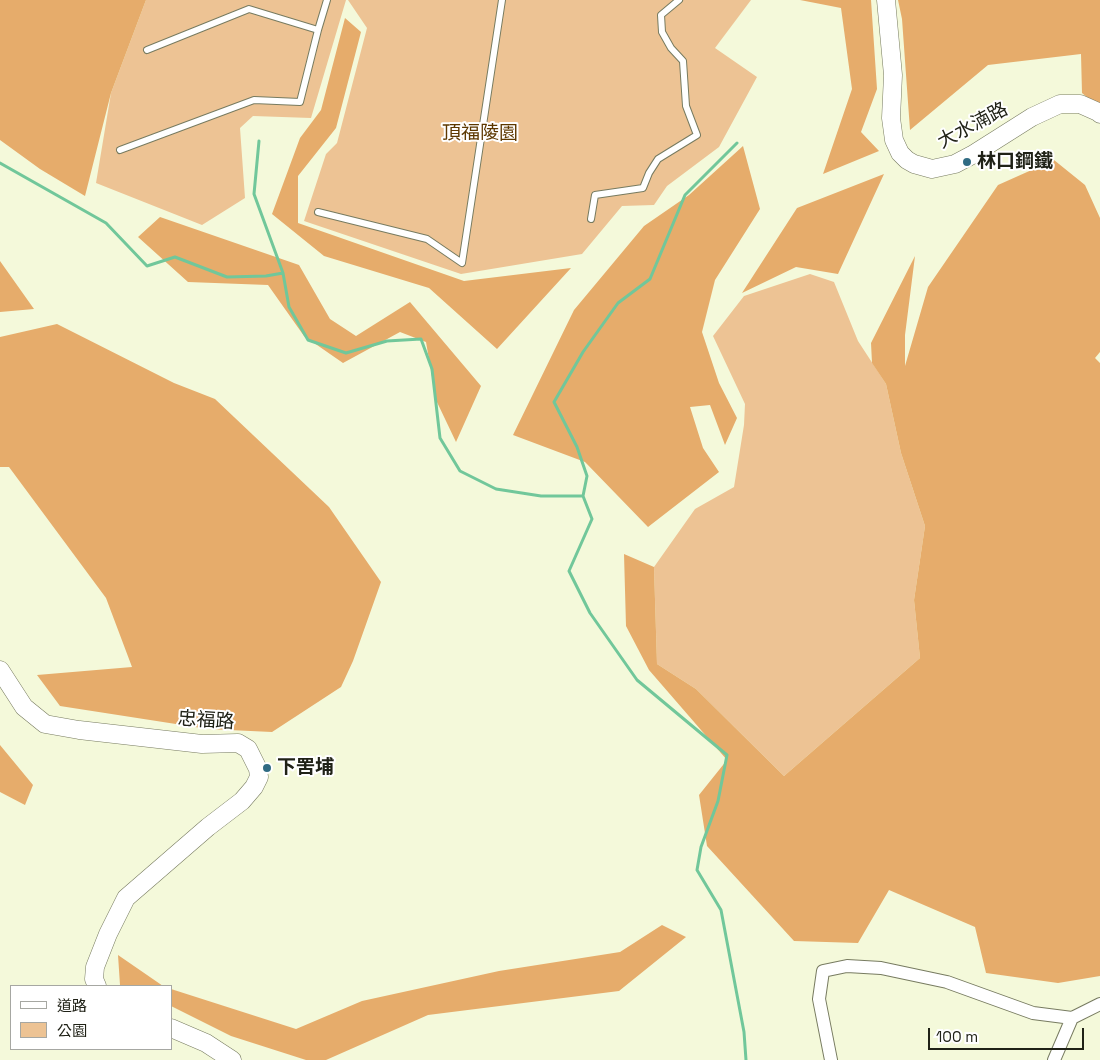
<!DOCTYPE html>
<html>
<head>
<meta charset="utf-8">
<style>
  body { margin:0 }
  #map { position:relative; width:1100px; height:1060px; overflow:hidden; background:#f4f9da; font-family:"Space Grotesk","Noto Sans TC",sans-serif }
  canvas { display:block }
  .legend { position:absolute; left:10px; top:985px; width:162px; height:65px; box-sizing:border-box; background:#fff; border:1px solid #a6a7a2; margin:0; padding:6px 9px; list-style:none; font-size:15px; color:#202217 }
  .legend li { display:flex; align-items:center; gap:10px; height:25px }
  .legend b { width:25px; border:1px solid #a6a7a2 }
  .scale { position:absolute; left:928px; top:1028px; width:156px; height:22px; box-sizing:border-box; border:2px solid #202217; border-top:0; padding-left:6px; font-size:15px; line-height:18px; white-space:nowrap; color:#202217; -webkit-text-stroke:4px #fff; paint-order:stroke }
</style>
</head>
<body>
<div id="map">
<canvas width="1100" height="1060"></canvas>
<ul class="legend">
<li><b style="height:6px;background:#fff"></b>道路</li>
<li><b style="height:14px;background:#edc394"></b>公園</li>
</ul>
<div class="scale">100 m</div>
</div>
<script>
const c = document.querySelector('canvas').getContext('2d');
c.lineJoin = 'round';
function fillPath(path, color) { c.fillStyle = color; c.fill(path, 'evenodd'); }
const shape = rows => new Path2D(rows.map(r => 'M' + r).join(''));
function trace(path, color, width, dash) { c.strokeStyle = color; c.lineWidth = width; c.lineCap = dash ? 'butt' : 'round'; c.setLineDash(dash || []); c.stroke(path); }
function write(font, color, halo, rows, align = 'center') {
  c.font = font + ' "Space Grotesk","Noto Sans TC",sans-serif'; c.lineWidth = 4; c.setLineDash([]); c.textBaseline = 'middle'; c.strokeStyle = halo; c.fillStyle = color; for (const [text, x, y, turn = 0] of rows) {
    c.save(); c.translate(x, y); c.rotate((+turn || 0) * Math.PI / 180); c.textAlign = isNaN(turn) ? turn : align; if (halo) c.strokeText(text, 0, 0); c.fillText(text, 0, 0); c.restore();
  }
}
fillPath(shape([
  [146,0,346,0,311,118,253,116,240,128,245,198,202,225,96,183,111,93],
  [348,0,751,0,715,48,757,77,719,147,667,186,654,205,622,206,582,254,461,274,304,221,326,154,337,143,367,28],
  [810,274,834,282,858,341,886,384,901,453,925,526,914,600,920,658,784,776,696,689,657,664,654,567,695,509,734,487,744,425,745,404,713,336,744,296]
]), '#edc394');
fillPath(shape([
  [0,0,146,0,111,93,85,196,40,169,0,140],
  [800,0,871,0,877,89,861,132,879,151,823,174,852,89,841,8],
  [898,0,1100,0,1100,108,1082,93,1081,54,988,65,910,130,902,19],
  [345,18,361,32,336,128,298,176,298,223,464,281,571,268,497,349,429,288,324,256,272,214,300,138,321,110],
  [743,146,760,209,715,280,702,332,719,383,737,418,725,445,710,405,690,407,703,448,719,472,648,527,585,462,513,435,574,310,644,226,689,195],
  [1054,160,1085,185,1100,218,1100,352,1095,358,1100,363,1100,976,1058,983,986,973,975,927,889,890,858,943,794,941,707,846,699,795,727,760,649,670,626,626,624,554,654,567,657,664,696,689,784,776,920,658,914,600,925,526,901,453,886,384,872,363,871,343,915,256,905,335,905,366,928,287,998,185],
  [884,174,838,274,796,267,742,293,797,208],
  [160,217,299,265,330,319,356,336,410,302,481,386,456,442,436,400,426,342,400,332,343,363,304,336,268,285,188,282,138,237],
  [0,261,34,309,0,312],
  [57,324,174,383,215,399,329,507,381,582,353,661,341,687,272,732,208,729,60,706,37,675,132,667,106,598,9,467,0,467,0,337],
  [0,745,33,785,25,805,0,792],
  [662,925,686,937,619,991,428,1015,326,1060,306,1060,231,1036,171,1006,171,989,296,1029,362,1001,499,971,620,952],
  [118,955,163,986,124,986,120,985]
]), '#e6ac6b');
trace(shape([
  [259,141,254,194,283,273],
  [0,163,106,223,147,266,175,257,227,277,266,276,283,273,289,307,308,340,346,353,387,341,421,339,432,369,440,438,460,471,496,489,541,496,583,496,592,519,569,571,590,613,637,680,727,755,718,801,701,847,697,870,721,910,744,1032,746,1060],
  [583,496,587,476,577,447,554,402,583,352,618,303,650,279,685,195,737,143]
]), '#71c79a', 3);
const lane = shape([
  [147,50,249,9,318,30,327,0],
  [120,150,254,100,300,102,318,30],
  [318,212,427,239,462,263,502,0],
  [591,219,595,195,643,188,649,173,658,159,697,135,686,106,683,61,671,48,662,32,661,15,679,0]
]);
const street = shape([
  [831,1060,819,999,823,971,847,966,881,968,947,982,1033,1013,1072,1018,1100,1004],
  [1054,1060,1072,1018]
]);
const secondary = shape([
  [886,0,893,75,891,118,894,140,900,153,907,160,914,164,932,169,955,164,972,155,1032,117,1060,104,1080,104,1098,112,1100,114],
  [0,670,24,707,45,724,79,730,202,744,238,743,248,749,258,769,259,777,254,787,242,801,208,827,126,898,108,934,95,967,94,979,97,986],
  [171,1028,206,1043,232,1060]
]);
trace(lane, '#777b60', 8);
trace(street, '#777b60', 14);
trace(secondary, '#777b60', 19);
trace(lane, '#fff', 6);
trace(street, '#fff', 12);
trace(secondary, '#fff', 18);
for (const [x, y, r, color] of [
  [967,162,5,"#306b83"],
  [267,768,5,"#306b83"]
]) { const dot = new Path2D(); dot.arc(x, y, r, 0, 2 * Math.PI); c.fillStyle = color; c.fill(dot); trace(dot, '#fff', 2); }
write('19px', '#202217', '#fff', [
  ["大水湳路",973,126,-28],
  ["忠福路",206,721,4]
]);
write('19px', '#5d3800', '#fff', [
  ["頂福陵園",480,134]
]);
write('bold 19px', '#202217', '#fff', [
  ["林口鋼鐵",977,162],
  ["下罟埔",277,768]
], 'left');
</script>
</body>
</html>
